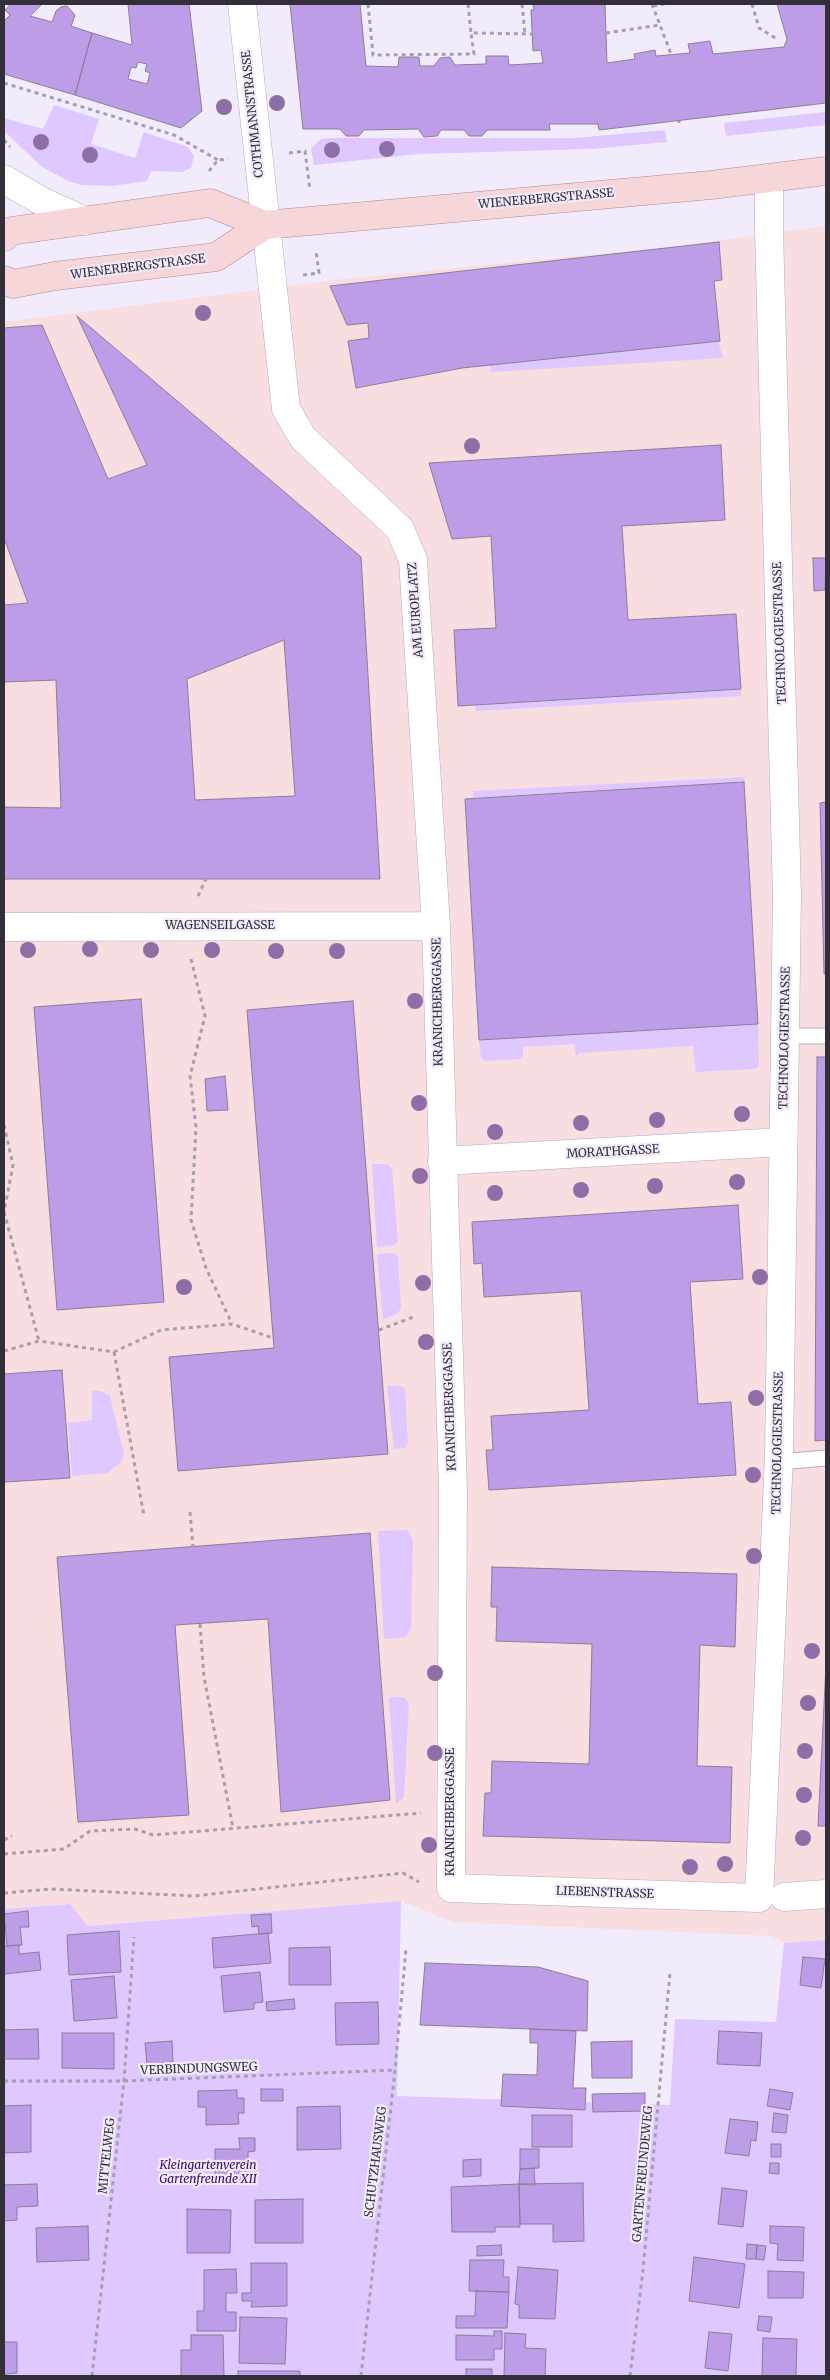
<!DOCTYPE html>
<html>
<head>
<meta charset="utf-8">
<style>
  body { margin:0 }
  #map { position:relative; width:830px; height:2380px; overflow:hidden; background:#f2ebfc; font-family:Merriweather,serif }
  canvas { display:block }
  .frame { position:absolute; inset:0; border:5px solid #332f39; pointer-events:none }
</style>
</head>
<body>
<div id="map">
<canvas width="830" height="2380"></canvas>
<div class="frame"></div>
</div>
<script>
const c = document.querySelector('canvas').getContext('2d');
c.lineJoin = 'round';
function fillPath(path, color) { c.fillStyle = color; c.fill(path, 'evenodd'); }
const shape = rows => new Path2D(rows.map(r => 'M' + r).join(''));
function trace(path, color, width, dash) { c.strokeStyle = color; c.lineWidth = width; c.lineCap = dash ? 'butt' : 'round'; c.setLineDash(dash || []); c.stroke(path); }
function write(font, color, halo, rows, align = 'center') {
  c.font = font + ' Merriweather,serif'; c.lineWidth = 4.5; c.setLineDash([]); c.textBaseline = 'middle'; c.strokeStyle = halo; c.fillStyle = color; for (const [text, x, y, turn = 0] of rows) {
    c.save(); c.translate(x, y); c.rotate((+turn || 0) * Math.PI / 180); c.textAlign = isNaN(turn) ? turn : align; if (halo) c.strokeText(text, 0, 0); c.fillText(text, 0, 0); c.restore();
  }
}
fillPath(shape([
  [826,226,826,1940,784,1943,772,1936,453,1922,401,1901,88,1926,70,1904,4,1909,4,322,344,279,671,247]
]), '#f8dde1');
fillPath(shape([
  [54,105,99,119,91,144,135,158,144,132,188,147,194,156,191,168,182,172,151,171,147,181,112,186,82,185,68,181,42,167,4,131,4,118,43,129],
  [826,112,826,125,726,136,724,123],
  [665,130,667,142,591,149,418,154,314,165,311,148,321,139,330,138,575,138],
  [718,341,723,358,492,372,490,365],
  [741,689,741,696,476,711,475,705],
  [745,777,744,782,473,798,473,791],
  [758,1024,759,1063,759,1067,754,1069,696,1072,693,1046,580,1053,576,1056,574,1044,523,1047,523,1056,519,1059,484,1061,481,1057,479,1040],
  [372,1164,387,1164,392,1169,398,1242,393,1245,377,1247],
  [395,1253,398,1257,401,1308,397,1314,383,1319,377,1254],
  [387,1386,401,1386,405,1389,408,1443,405,1448,394,1449],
  [92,1391,100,1391,110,1396,124,1454,121,1462,107,1473,72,1476,68,1423,92,1420],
  [407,1530,413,1539,411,1629,406,1637,384,1639,378,1531],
  [389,1697,404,1697,409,1703,404,1797,396,1804],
  [401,1901,397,2096,670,2105,675,2019,776,2022,784,1943,826,1940,826,2376,4,2376,4,1909,70,1904,88,1926]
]), '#dfc8ff');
const building = shape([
  [11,4,42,4,30,16,52,22,56,11,61,7,67,6,75,15,71,26,92,33,75,95,4,74,4,21,10,15,5,10,11,4],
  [128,4,189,4,202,111,181,128,75,95,92,33,132,45,128,4],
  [138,62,147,64,145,71,150,73,147,84,128,79,131,67,136,68,138,62],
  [290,4,360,4,366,66,398,67,399,57,419,57,420,66,434,66,440,58,450,57,455,65,486,64,486,56,508,56,509,65,543,63,541,50,533,51,531,10,534,10,533,4,605,4,607,63,635,59,634,54,655,50,656,56,690,53,688,44,710,41,713,54,784,47,787,39,777,4,826,4,826,103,599,130,598,124,549,124,550,130,487,130,482,136,469,136,464,130,441,130,437,136,424,137,418,129,364,130,359,136,346,136,340,129,303,129,290,4],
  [719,242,722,280,714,281,720,341,462,368,356,388,348,341,369,338,368,323,347,325,330,286,719,242],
  [77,316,361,557,380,879,4,879,4,807,61,808,56,680,4,682,4,605,28,603,4,538,4,328,42,325,108,479,147,465,77,316],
  [284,640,295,796,195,800,187,679,284,640],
  [721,445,725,520,622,526,628,620,736,614,741,689,458,706,454,630,496,628,491,536,452,539,429,463,721,445],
  [813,558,826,558,825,590,814,591,813,558],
  [744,782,758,1024,479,1040,465,799,744,782],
  [826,802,826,974,824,974,820,803,826,802],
  [141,999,164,1302,57,1310,34,1007,141,999],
  [353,1001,388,1454,178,1471,169,1357,274,1348,247,1010,353,1001],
  [817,1057,826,1057,826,1440,815,1441,817,1057],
  [225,1076,228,1110,207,1111,205,1079,225,1076],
  [738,1205,743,1279,690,1282,698,1404,731,1402,736,1475,489,1490,486,1450,493,1450,491,1416,589,1410,581,1291,484,1297,482,1263,474,1264,472,1222,738,1205],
  [62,1370,70,1478,4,1482,4,1374,62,1370],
  [370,1533,390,1800,281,1812,268,1619,175,1625,189,1815,78,1822,57,1557,370,1533],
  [492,1567,737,1574,735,1647,700,1645,697,1766,732,1767,730,1843,483,1836,485,1793,491,1793,492,1761,589,1764,592,1644,496,1641,497,1607,491,1607,492,1567],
  [826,1665,826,1826,818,1826,826,1665],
  [28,1911,29,1927,20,1927,22,1945,7,1946,4,1914,28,1911],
  [271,1914,272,1933,259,1934,258,1926,252,1927,251,1915,271,1914],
  [119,1931,121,1972,69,1975,67,1935,119,1931],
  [268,1933,271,1963,214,1968,212,1938,268,1933],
  [19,1945,19,1954,39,1952,41,1970,4,1974,4,1946,19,1945],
  [330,1947,331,1985,289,1985,289,1948,330,1947],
  [803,1957,825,1959,821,1988,800,1985,803,1957],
  [425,1963,538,1967,588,1981,587,2031,420,2025,425,1963],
  [260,1972,263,2002,254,2003,254,2009,224,2012,221,1976,260,1972],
  [114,1976,117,2018,74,2021,71,1980,114,1976],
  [294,1999,295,2009,267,2011,266,2002,294,1999],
  [378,2002,379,2044,336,2045,335,2003,378,2002],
  [38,2029,39,2059,4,2059,4,2030,38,2029],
  [530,2029,576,2031,573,2088,586,2088,585,2110,501,2106,503,2074,537,2075,538,2043,530,2043,530,2029],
  [719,2031,762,2033,760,2066,717,2064,719,2031],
  [62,2033,114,2033,114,2069,62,2068,62,2033],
  [172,2041,173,2062,147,2064,145,2043,172,2041],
  [632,2041,632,2078,592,2078,591,2042,632,2041],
  [261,2089,283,2089,283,2101,261,2101,261,2089],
  [770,2089,793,2093,790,2110,767,2106,770,2089],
  [237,2090,237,2098,244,2098,244,2113,238,2113,239,2124,206,2125,206,2107,198,2107,198,2091,237,2090],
  [645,2093,645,2111,593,2112,592,2094,645,2093],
  [31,2105,31,2152,4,2153,4,2106,31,2105],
  [340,2106,341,2149,297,2150,297,2107,340,2106],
  [774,2113,788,2115,786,2133,772,2132,774,2113],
  [532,2115,572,2115,572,2147,532,2147,532,2115],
  [730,2119,758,2122,756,2141,751,2140,749,2156,725,2153,730,2119],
  [239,2138,255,2138,255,2151,248,2152,248,2181,215,2182,215,2149,240,2149,239,2138],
  [771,2144,781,2144,781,2157,771,2157,771,2144],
  [520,2149,539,2149,539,2168,520,2169,520,2149],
  [481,2159,481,2176,463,2177,463,2160,481,2159],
  [770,2163,779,2163,779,2174,769,2173,770,2163],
  [534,2168,535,2185,519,2184,520,2169,534,2168],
  [583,2183,584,2241,553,2242,553,2224,520,2224,519,2184,583,2183],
  [37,2184,38,2206,17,2207,17,2220,4,2221,4,2185,37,2184],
  [519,2184,520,2227,495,2227,495,2232,452,2232,451,2187,519,2184],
  [722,2188,747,2191,743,2227,718,2224,722,2188],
  [303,2199,303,2243,255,2243,255,2200,303,2199],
  [187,2209,231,2210,230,2253,187,2253,187,2209],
  [88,2226,89,2260,37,2262,36,2228,88,2226],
  [770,2226,804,2227,803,2261,777,2260,778,2244,770,2243,770,2226],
  [747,2244,757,2245,756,2259,746,2259,747,2244],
  [501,2245,502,2255,477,2256,477,2246,501,2245],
  [757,2245,766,2246,764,2260,756,2259,757,2245],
  [694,2257,745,2264,739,2308,689,2301,694,2257],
  [470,2260,504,2260,503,2277,509,2277,509,2292,469,2291,470,2260],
  [251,2263,287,2263,287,2306,251,2307,252,2301,242,2301,242,2293,251,2293,251,2263],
  [518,2267,558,2270,555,2319,519,2318,519,2305,515,2304,518,2267],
  [236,2269,237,2293,226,2293,226,2312,236,2312,236,2331,197,2331,197,2311,204,2311,204,2270,236,2269],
  [768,2271,804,2272,803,2298,768,2298,768,2271],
  [476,2291,509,2292,507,2328,456,2328,456,2316,475,2316,476,2291],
  [759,2316,772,2317,770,2332,757,2330,759,2316],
  [240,2317,287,2318,285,2364,239,2363,240,2317],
  [494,2331,502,2331,502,2349,494,2349,494,2360,456,2360,456,2335,494,2336,494,2331],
  [709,2332,732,2334,728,2371,705,2368,709,2332],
  [505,2333,526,2334,525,2348,546,2349,545,2376,504,2376,505,2333],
  [191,2335,223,2335,224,2376,181,2376,181,2350,191,2350,191,2335],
  [763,2338,797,2339,796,2376,762,2376,763,2338],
  [4,2342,17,2342,17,2373,6,2374,6,2376,4,2376,4,2342],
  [466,2369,492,2369,492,2376,466,2376,466,2369],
  [238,2371,300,2371,300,2376,238,2376,238,2371]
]);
fillPath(building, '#be9de8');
trace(building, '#887f97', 1);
const service = shape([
  [784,1036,826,1036],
  [779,1462,826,1458]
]);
const minor = shape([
  [242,4,286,409,303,438,400,529,413,560,436,926,453,1491,451,1888,759,1898,779,1456,787,895,769,231,769,178],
  [4,179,43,202,85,221],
  [4,927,436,926],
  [442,1161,783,1142],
  [784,1897,826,1894]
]);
const primary = shape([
  [4,237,11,231,210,203,265,225,711,185,826,171],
  [4,280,13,284,55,276,216,257,265,225]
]);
trace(service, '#b4aac3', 17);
trace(minor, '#b4aac3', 29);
trace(primary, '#ae8990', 29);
trace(shape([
  [368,4,373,55,474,54,471,33],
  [468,4,471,33,532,34],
  [522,4,525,34],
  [652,4,671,54],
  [752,4,759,28,777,39],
  [653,6,664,4],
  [606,33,660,25],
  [4,83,174,135,218,160],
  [679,121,679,123],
  [4,140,10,147],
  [289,153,305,151,310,190],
  [209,171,218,160,228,159],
  [303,275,319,273,316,251],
  [198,896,206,879],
  [191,959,205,1016,190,1076,196,1127,191,1220,206,1268,232,1324],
  [4,1125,13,1165,4,1212],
  [4,1212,39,1341],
  [379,1330,416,1316],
  [4,1351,39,1341,114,1352,161,1330,232,1324,273,1338],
  [114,1352,144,1516],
  [190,1512,193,1547],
  [200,1624,204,1677,233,1828],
  [4,1840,12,1836],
  [4,1854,64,1849,90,1831,135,1829,153,1835,421,1813],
  [4,1893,50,1889,194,1896,403,1873,419,1882],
  [4,2081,124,2081,395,2070],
  [92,2376,124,2081,134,1937],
  [361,2376,395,2070,406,1949],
  [630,2376,643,2270,670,1973]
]), '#a59fad', 3, [4, 4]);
trace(service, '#fff', 15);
trace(minor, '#fff', 28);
trace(primary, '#f6d6d9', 28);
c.fillStyle = '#8d6ea7';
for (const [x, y] of [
  [277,103],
  [224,107],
  [41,142],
  [387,149],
  [332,150],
  [90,155],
  [203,313],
  [472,446],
  [90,949],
  [28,950],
  [151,950],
  [212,950],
  [276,951],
  [337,951],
  [415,1001],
  [419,1103],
  [742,1114],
  [657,1120],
  [581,1123],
  [495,1132],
  [420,1176],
  [737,1182],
  [655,1186],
  [581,1190],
  [495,1193],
  [760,1277],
  [423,1283],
  [184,1287],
  [426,1342],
  [756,1398],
  [753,1475],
  [754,1556],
  [812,1651],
  [435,1673],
  [808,1703],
  [805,1751],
  [435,1753],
  [804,1795],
  [803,1838],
  [429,1845],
  [725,1864],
  [690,1867]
]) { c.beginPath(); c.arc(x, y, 8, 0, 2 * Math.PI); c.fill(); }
write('12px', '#332f39', '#f2ebfc', [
  ["COTHMANNSTRASSE",253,114,-96],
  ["WIENERBERGSTRASSE",546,199,-5],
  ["WIENERBERGSTRASSE",138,267,-7],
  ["AM EUROPLATZ",416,610,-94],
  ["TECHNOLOGIESTRASSE",780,633,-92],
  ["WAGENSEILGASSE",220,926],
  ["KRANICHBERGGASSE",438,1002,-91],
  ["TECHNOLOGIESTRASSE",785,1038,-89],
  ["MORATHGASSE",613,1152,-3],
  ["KRANICHBERGGASSE",450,1407,-92],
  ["TECHNOLOGIESTRASSE",778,1443,-89],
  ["KRANICHBERGGASSE",451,1812,-90],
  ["LIEBENSTRASSE",605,1893,2],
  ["VERBINDUNGSWEG",199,2069,-2],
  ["MITTELWEG",107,2156,-84],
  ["SCHUTZHAUSWEG",376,2162,-83],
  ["GARTENFREUNDEWEG",643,2174,-85]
]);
write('italic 12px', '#3b0762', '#f2ebfc', [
  ["Kleingartenverein",208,2166],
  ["Gartenfreunde XII",208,2180]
]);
</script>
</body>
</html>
